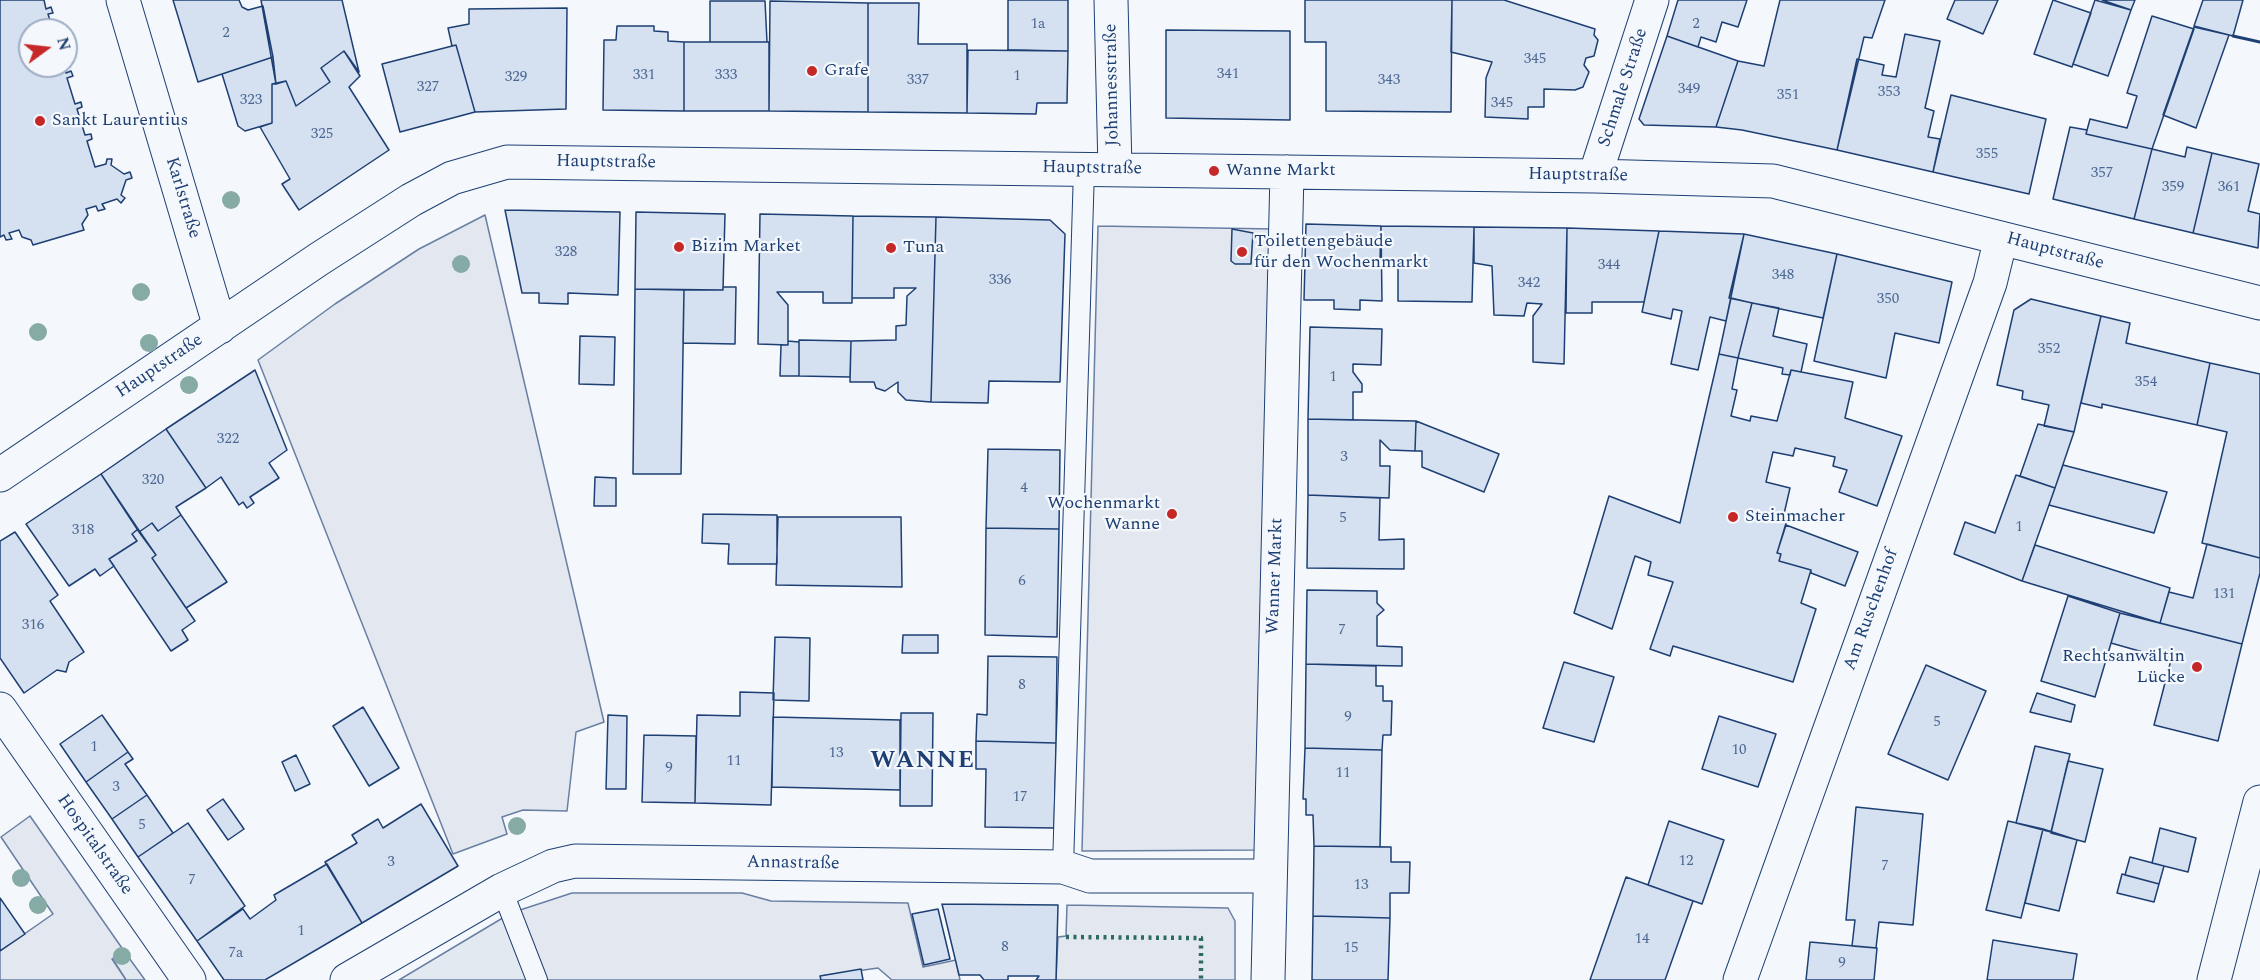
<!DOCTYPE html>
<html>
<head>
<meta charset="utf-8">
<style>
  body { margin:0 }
  #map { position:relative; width:2260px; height:980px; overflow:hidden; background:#f4f7fb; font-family:Spectral,serif }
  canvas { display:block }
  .north { position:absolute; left:18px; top:18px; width:60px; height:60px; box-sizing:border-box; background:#f4f7fb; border:2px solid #9eadc5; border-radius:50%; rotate:75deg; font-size:16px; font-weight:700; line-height:24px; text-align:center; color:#1d3f73 }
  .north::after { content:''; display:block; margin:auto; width:21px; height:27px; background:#c62828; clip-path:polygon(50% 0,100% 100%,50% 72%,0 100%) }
</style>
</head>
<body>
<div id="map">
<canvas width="2260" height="980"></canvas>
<div class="north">N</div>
</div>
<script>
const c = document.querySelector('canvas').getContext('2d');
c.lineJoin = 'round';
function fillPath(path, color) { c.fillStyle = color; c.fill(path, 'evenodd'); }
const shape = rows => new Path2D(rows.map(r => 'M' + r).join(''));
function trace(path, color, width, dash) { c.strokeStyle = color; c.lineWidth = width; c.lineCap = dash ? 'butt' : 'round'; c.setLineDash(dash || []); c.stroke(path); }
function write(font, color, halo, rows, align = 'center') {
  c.font = font + ' Spectral,serif'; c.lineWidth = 4.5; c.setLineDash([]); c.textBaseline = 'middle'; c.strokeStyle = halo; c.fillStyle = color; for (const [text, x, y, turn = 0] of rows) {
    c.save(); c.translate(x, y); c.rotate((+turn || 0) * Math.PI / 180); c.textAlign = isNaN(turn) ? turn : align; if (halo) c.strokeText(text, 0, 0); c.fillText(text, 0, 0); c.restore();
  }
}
const green = shape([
  [511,913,537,980,399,980,511,913],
  [124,951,145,980,126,980,112,958,124,951]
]);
fillPath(green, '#e3e9f0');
trace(green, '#687fa3', 1.5);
const parking = shape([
  [485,215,604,722,576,732,567,811,523,810,502,817,507,834,453,854,258,360,335,304,419,249,485,215],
  [1098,226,1273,229,1256,850,1082,851,1098,226],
  [30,816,124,951,112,959,126,980,0,980,0,951,53,914,1,837,30,816],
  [572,893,742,893,771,901,908,903,923,967,956,960,960,980,892,980,878,968,821,976,821,980,536,980,511,913,572,893],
  [1067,905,1228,908,1235,921,1235,980,1056,980,1058,937,1066,936,1067,905]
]);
fillPath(parking, '#e3e8f0');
trace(parking, '#687fa3', 1.5);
const building = shape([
  [0,0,44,0,46,9,51,7,53,13,48,14,53,30,30,30,30,66,64,66,66,73,71,71,73,76,67,78,75,104,81,102,82,107,77,109,85,135,91,134,92,139,87,141,95,167,106,164,107,159,112,159,111,165,124,174,130,172,132,178,126,180,121,195,125,198,121,203,117,199,102,204,105,209,98,211,96,206,86,209,88,215,82,224,84,230,33,245,31,240,22,237,19,230,9,233,12,239,6,240,4,235,0,237,0,0],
  [173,0,239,0,242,7,248,10,263,6,273,57,198,82,173,0],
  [261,0,342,0,359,72,344,51,321,68,330,82,296,106,286,81,276,84,261,0],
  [1008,0,1068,0,1068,51,1008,50,1008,0],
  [1305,0,1452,0,1451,112,1326,111,1326,42,1305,42,1305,0],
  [1452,0,1504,0,1595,29,1594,35,1598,40,1594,56,1586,58,1584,65,1589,72,1583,87,1575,90,1544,89,1544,107,1528,107,1528,119,1485,117,1486,78,1492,62,1451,52,1452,0],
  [1678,0,1747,0,1738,27,1722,22,1716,42,1701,37,1698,47,1667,36,1678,0],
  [1780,0,1885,0,1872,38,1864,37,1837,150,1742,130,1716,127,1738,61,1764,66,1780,0],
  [1955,0,1998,0,1983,34,1947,19,1955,0],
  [2053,0,2091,13,2072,67,2034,54,2053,0],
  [2095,0,2131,10,2108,76,2073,64,2095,0],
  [2102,0,2135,0,2131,10,2102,0],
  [2203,0,2243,0,2233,36,2194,26,2203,0],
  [710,1,765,1,767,42,710,42,710,1],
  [770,1,868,3,868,112,769,111,770,1],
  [868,3,919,3,918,44,967,44,967,113,868,112,868,3],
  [567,8,566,109,475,112,456,45,452,46,448,28,469,24,469,9,567,8],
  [2152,16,2194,29,2152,149,2086,134,2090,119,2127,128,2137,96,2127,93,2152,16],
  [617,26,654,26,654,31,668,32,668,41,684,42,684,111,603,110,604,40,616,40,617,26],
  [2194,27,2229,35,2196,128,2163,115,2194,27],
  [1166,30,1290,31,1290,120,1166,118,1166,30],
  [1905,34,1940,41,1925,108,1934,111,1928,137,1940,139,1933,172,1837,150,1857,59,1884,65,1882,75,1896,77,1905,34],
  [1667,36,1738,61,1716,127,1644,125,1639,119,1667,36],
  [684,42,769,42,769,111,684,111,684,42],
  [456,45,475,112,400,132,382,64,456,45],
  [968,50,1068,51,1067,103,1037,103,1036,114,967,113,968,50],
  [344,51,360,76,349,87,389,150,299,210,282,184,290,179,260,127,272,123,272,84,286,81,296,106,330,82,321,68,344,51],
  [273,57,276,84,272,84,272,123,245,131,238,126,222,74,273,57],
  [1951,95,2046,119,2029,194,1933,172,1951,95],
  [2070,127,2087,130,2086,134,2152,149,2134,219,2053,199,2070,127],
  [2187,147,2212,153,2193,233,2134,219,2152,149,2185,157,2187,147],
  [2212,153,2259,164,2248,211,2260,214,2258,248,2193,233,2212,153],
  [505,210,620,212,618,295,568,293,568,304,539,303,539,293,522,293,505,210],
  [636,212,725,214,723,290,635,289,636,212],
  [760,214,853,216,852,303,823,303,823,292,777,292,788,305,788,345,758,344,760,214],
  [853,216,936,217,931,402,906,400,898,392,898,382,885,391,876,388,874,382,850,382,851,341,896,340,896,326,906,325,907,296,916,288,894,288,894,298,852,298,853,216],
  [936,217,1050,220,1065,234,1060,382,989,381,988,403,931,402,936,217],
  [1306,224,1381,226,1382,301,1360,300,1360,310,1334,309,1334,300,1304,300,1306,224],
  [1381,226,1474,227,1472,302,1398,301,1398,261,1380,260,1381,226],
  [1474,227,1567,228,1564,364,1533,362,1533,316,1542,304,1527,303,1524,316,1494,315,1492,266,1474,263,1474,227],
  [1567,228,1659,231,1644,302,1592,302,1592,313,1566,313,1567,228],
  [1232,229,1253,233,1251,264,1235,264,1231,261,1232,229],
  [1659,231,1744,234,1726,321,1710,317,1698,370,1671,364,1682,311,1673,309,1671,319,1642,312,1659,231],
  [1744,234,1837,254,1823,318,1729,298,1744,234],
  [1837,254,1952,282,1939,343,1895,333,1886,378,1814,361,1837,254],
  [723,287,736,287,735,344,683,343,684,290,723,290,723,287],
  [635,289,684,290,681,474,633,474,635,289],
  [1731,298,1752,303,1738,358,1719,354,1731,298],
  [2031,299,2101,316,2074,432,2044,426,2049,405,2022,399,2023,391,1997,385,2014,310,2031,299],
  [1752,303,1779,308,1773,336,1807,344,1801,372,1791,370,1790,375,1782,374,1783,368,1738,358,1752,303],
  [2101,316,2130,323,2126,343,2210,363,2197,425,2102,404,2102,408,2081,403,2101,316],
  [1310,327,1382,329,1381,365,1353,364,1353,372,1362,384,1362,392,1353,392,1353,420,1308,419,1310,327],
  [580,336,615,337,614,385,579,384,580,336],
  [799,340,851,341,850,377,799,376,799,340],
  [788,341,799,342,799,376,780,376,781,345,788,345,788,341],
  [1719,354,1738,358,1732,389,1737,390,1731,416,1750,421,1751,416,1777,421,1791,370,1853,382,1845,418,1902,436,1877,506,1839,492,1847,470,1833,466,1835,457,1795,448,1793,456,1773,452,1766,482,1790,488,1784,514,1787,520,1777,553,1781,554,1779,561,1811,570,1801,603,1816,609,1793,682,1673,646,1670,656,1650,649,1673,582,1648,575,1651,562,1635,556,1612,629,1574,613,1609,496,1680,523,1719,354],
  [2210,363,2260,374,2260,558,2202,543,2227,432,2197,425,2210,363],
  [255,370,287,450,269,463,279,478,250,497,254,503,247,508,243,502,239,505,221,477,206,488,166,429,255,370],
  [1308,419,1416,421,1415,451,1390,450,1380,440,1380,466,1390,466,1389,498,1308,495,1308,419],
  [1416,421,1499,454,1484,492,1422,467,1422,451,1415,451,1416,421],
  [2038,424,2074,432,2055,488,2020,476,2038,424],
  [166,429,206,488,176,507,181,515,158,531,152,523,139,532,101,474,166,429],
  [988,449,1060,450,1059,529,986,528,988,449],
  [2063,465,2167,492,2154,533,2049,505,2063,465],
  [101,474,138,529,132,534,137,541,109,559,114,566,100,576,95,569,69,586,26,524,101,474],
  [2016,475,2055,488,2022,581,1954,554,1965,522,1995,533,2016,475],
  [595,477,616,478,616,506,594,506,595,477],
  [1308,495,1380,498,1379,540,1404,539,1404,569,1307,568,1308,495],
  [703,514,777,515,777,564,728,564,729,544,702,543,703,514],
  [181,515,227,582,186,608,152,558,156,555,139,532,152,523,158,531,181,515],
  [778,517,901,517,902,587,776,585,778,517],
  [1786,525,1858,552,1845,586,1811,573,1811,570,1779,561,1781,554,1777,553,1786,525],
  [986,528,1059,529,1057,637,985,635,986,528],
  [138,529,156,555,152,558,195,621,182,630,188,640,171,651,109,559,137,541,132,534,138,529],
  [15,532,58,595,50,601,84,652,69,662,66,672,57,670,24,693,0,658,0,541,15,532],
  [2207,544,2260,558,2260,573,2242,644,2160,623,2169,592,2193,598,2207,544],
  [2035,545,2170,588,2160,623,2022,581,2035,545],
  [1307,590,1377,591,1377,603,1384,610,1377,616,1377,646,1402,647,1402,666,1306,664,1307,590],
  [2068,596,2120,613,2095,697,2041,681,2068,596],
  [2120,613,2242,644,2218,741,2154,725,2171,660,2111,643,2120,613],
  [903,635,938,635,938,653,902,653,903,635],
  [775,637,810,638,809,701,773,700,775,637],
  [988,656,1057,657,1056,743,976,741,977,714,987,715,988,656],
  [1564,662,1614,677,1594,742,1543,728,1564,662],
  [1306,664,1376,666,1376,686,1383,686,1383,701,1392,701,1391,735,1383,735,1382,750,1305,748,1306,664],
  [1926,665,1986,691,1948,780,1888,754,1926,665],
  [740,692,774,693,771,805,695,803,697,715,740,716,740,692],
  [2037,693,2075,705,2071,722,2030,712,2037,693],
  [363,707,399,768,369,786,333,726,363,707],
  [901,713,933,713,932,806,900,806,901,713],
  [102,715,128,752,86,782,60,744,102,715],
  [608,715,627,716,626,789,606,789,608,715],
  [1719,716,1776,734,1758,787,1702,769,1719,716],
  [773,717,900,720,900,790,772,787,773,717],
  [644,735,696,736,695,803,642,802,644,735],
  [976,741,1056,743,1054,828,985,827,986,769,976,769,976,741],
  [2035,746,2070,754,2051,832,2016,823,2035,746],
  [1305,748,1382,750,1380,847,1314,846,1313,815,1306,815,1306,799,1303,799,1305,748],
  [128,752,133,759,125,764,147,795,112,819,86,782,128,752],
  [296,755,310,784,295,791,282,762,296,755],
  [2068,761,2103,769,2085,842,2051,833,2068,761],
  [147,795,173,833,138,857,112,819,147,795],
  [223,799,244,829,228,840,207,810,223,799],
  [421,804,458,866,362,923,325,862,357,843,352,835,378,819,383,828,421,804],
  [1856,807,1923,814,1913,925,1879,922,1876,948,1852,946,1855,920,1846,920,1856,807],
  [1669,821,1724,840,1702,904,1648,885,1669,821],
  [2008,821,2043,829,2021,918,1986,910,2008,821],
  [188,823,245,906,197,941,138,857,188,823],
  [2160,828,2196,838,2188,872,2152,863,2160,828],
  [2043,829,2077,840,2059,911,2025,903,2043,829],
  [1314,846,1391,847,1391,862,1410,862,1409,893,1390,893,1390,918,1313,916,1314,846],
  [2130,857,2164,866,2159,884,2125,875,2130,857],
  [327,864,362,923,265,980,224,980,197,941,243,909,250,919,276,900,274,895,327,864],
  [2122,874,2159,884,2154,902,2117,893,2122,874],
  [1626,877,1693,901,1665,980,1590,980,1626,877],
  [0,898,25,934,0,951,0,898],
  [942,904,1058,905,1056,980,1036,980,1039,976,1008,976,1008,980,984,980,980,975,959,975,942,904],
  [938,909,950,959,924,965,912,914,938,909],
  [1313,916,1390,918,1388,980,1312,980,1313,916],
  [1993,940,2077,954,2073,980,1987,980,1993,940],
  [1810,942,1877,948,1874,980,1806,980,1810,942],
  [861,969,863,980,821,980,820,976,861,969]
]);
fillPath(building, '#d5e0f0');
trace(building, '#1d3f73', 1.5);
const service = shape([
  [1063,867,1084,169],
  [502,890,537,980]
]);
const minor = shape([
  [123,0,220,327],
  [1111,0,1115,170],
  [1595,176,1652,0],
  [0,475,319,259,411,200,452,178,507,162,1595,176,1773,181,2260,303],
  [0,709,189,980],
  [347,980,502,890,553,866,575,861,1063,867,1090,876,1269,876],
  [1268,980,1287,172],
  [1740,980,1990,283,2001,238],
  [2214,980,2260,802]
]);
trace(service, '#1d3f73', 22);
trace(minor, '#1d3f73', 35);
trace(service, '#f4f7fb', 20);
trace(minor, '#f4f7fb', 33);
trace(shape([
  [1066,937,1201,938,1201,980]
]), '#2c6c60', 4.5, [3, 4.5]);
trace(shape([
  [2233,36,2260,42]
]), '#1d3f73', 3);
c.fillStyle = '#86aba6';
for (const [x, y] of [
  [231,200],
  [461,264],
  [141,292],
  [38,332],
  [149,343],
  [189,385],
  [517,826],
  [21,878],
  [38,905],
  [122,956]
]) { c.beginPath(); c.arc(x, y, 9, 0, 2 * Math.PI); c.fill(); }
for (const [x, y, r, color] of [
  [812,71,6,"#c62828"],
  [40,121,6,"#c62828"],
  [1214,171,6,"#c62828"],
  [679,247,6,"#c62828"],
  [891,248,6,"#c62828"],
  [1242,252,6,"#c62828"],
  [1172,514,6,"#c62828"],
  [1733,517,6,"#c62828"],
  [2197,667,6,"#c62828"]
]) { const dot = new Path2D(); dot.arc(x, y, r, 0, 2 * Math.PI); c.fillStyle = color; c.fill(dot); trace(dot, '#f4f7fb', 2); }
write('15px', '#4b6792', null, [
  ["1a",1038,25],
  ["2",1696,25],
  ["2",226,34],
  ["345",1535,60],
  ["341",1228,75],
  ["331",644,76],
  ["333",726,76],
  ["1",1017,77],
  ["329",516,78],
  ["337",918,81],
  ["343",1389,81],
  ["327",428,88],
  ["349",1689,90],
  ["353",1889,93],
  ["351",1788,96],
  ["323",251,101],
  ["345",1502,104],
  ["325",322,135],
  ["355",1987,155],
  ["357",2102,174],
  ["359",2173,188],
  ["361",2229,188],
  ["328",566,253],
  ["344",1609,266],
  ["348",1783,276],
  ["336",1000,281],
  ["342",1529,284],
  ["350",1888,300],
  ["352",2049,350],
  ["1",1333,378],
  ["354",2146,383],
  ["322",228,440],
  ["3",1344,458],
  ["320",153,481],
  ["4",1024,489],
  ["5",1343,519],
  ["1",2019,528],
  ["318",83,531],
  ["6",1022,582],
  ["131",2224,595],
  ["316",33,626],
  ["7",1342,631],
  ["8",1022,686],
  ["9",1348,718],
  ["5",1937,723],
  ["1",94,748],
  ["10",1739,751],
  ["13",836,754],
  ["11",734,762],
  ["9",669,769],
  ["11",1343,774],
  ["3",116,788],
  ["17",1020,798],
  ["5",142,826],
  ["12",1686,862],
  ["3",391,863],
  ["7",1885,867],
  ["7",192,881],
  ["13",1361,886],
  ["1",301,932],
  ["14",1642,940],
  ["8",1005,948],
  ["15",1351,949],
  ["7a",236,954],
  ["9",1842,964]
]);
write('18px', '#1d3f73', '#f4f7fb', [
  ["Grafe",824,71],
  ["Sankt Laurentius",52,121],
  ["Wanne Markt",1226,171],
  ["Toilettengebäude",1254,242],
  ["für den Wochenmarkt",1254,263],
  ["Bizim Market",691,247],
  ["Tuna",903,248],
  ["Wochenmarkt",1160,504,"right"],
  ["Wanne",1160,525,"right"],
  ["Steinmacher",1745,517],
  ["Rechtsanwältin",2185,657,"right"],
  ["Lücke",2185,678,"right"]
], 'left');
write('18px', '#1d3f73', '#f4f7fb', [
  ["Johannesstraße",1113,85,-91],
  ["Schmale Straße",1624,88,-72],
  ["Hauptstraße",606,163,1],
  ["Hauptstraße",1092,169,1],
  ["Hauptstraße",1578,176,1],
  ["Karlstraße",182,198,73],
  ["Hauptstraße",2055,252,15],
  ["Hauptstraße",160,367,-34],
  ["Wanner Markt",1276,576,-88],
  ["Am Ruschenhof",1872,610,-70],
  ["Hospitalstraße",94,845,55],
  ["Annastraße",793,864,1]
]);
c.letterSpacing = '1.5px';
write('bold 24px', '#1d3f73', '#f4f7fb', [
  ["WANNE",923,762]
]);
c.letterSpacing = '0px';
</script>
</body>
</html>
